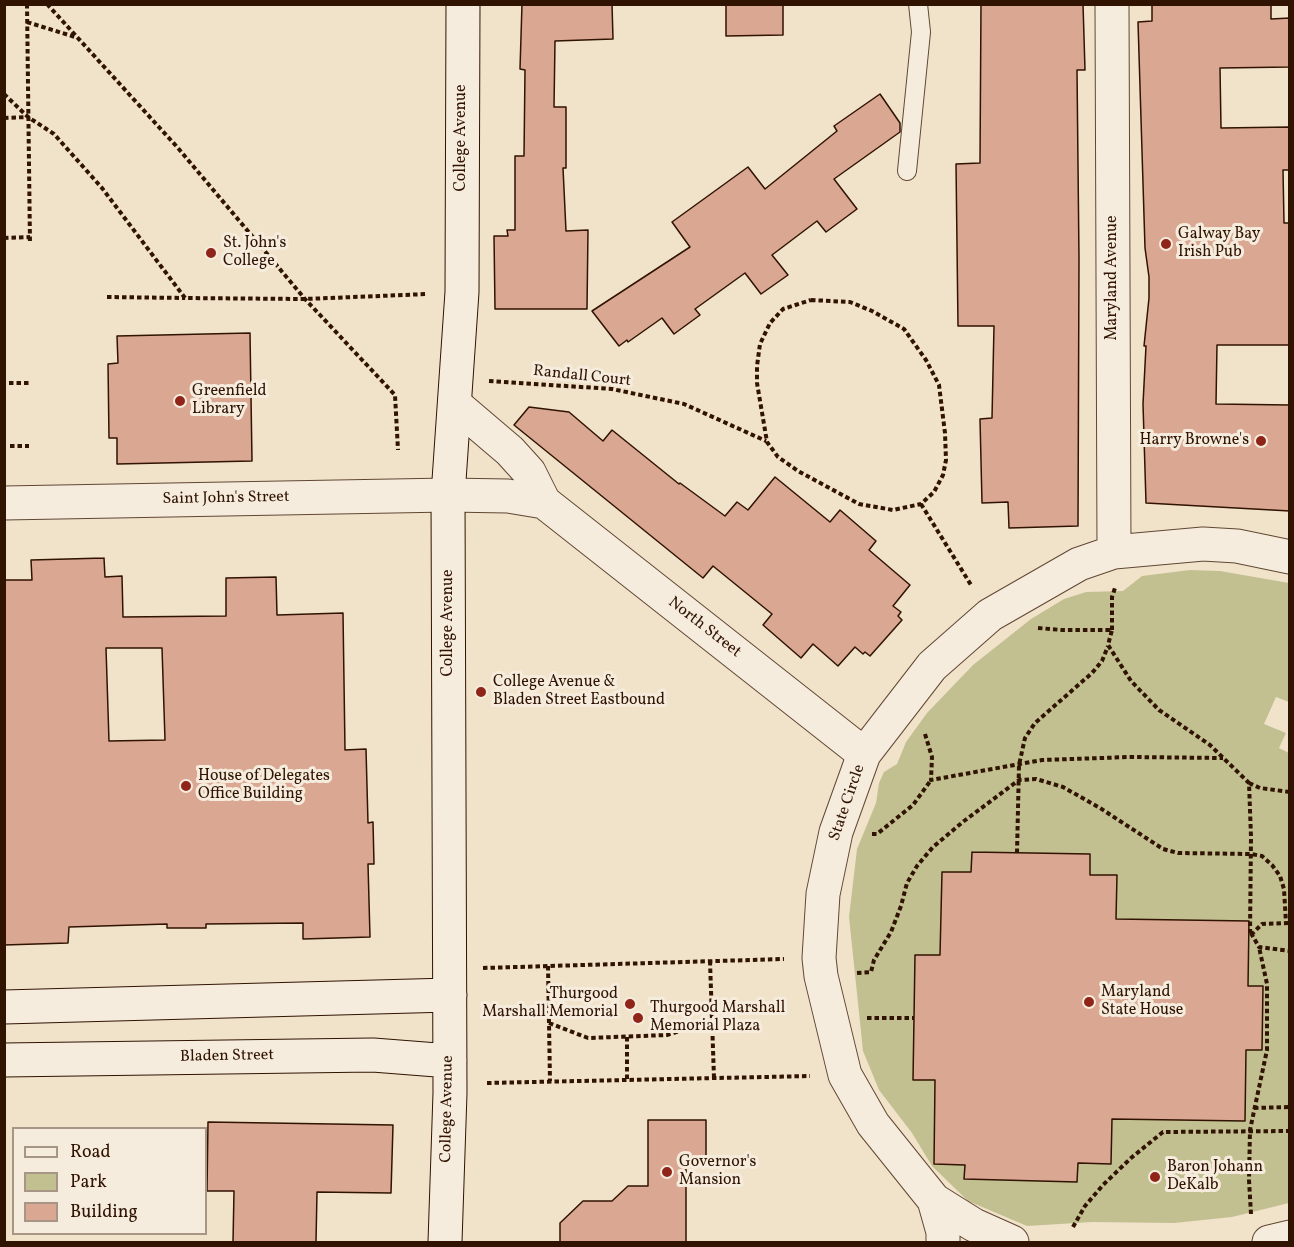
<!DOCTYPE html>
<html>
<head>
<meta charset="utf-8">
<style>
  body { margin:0 }
  #map { position:relative; width:1294px; height:1247px; overflow:hidden; background:#f1e2ca; font-family:Vollkorn,serif }
  canvas { display:block }
  .frame { position:absolute; inset:0; border:6px solid #301301; pointer-events:none }
  .legend { position:absolute; left:12px; top:1127px; width:195px; height:108px; box-sizing:border-box; background:#f6ecdd; border:2px solid #a79585; margin:0; padding:8px 10px; list-style:none; font-size:18px; color:#301301 }
  .legend li { display:flex; align-items:center; gap:12px; height:30px }
  .legend b { width:30px; border:2px solid #a79585 }
</style>
</head>
<body>
<div id="map">
<canvas width="1294" height="1247"></canvas>
<div class="frame"></div>
<ul class="legend">
<li><b style="height:8px;background:#f6ecdd"></b>Road</li>
<li><b style="height:16px;background:#c2c091"></b>Park</li>
<li><b style="height:16px;background:#daa792"></b>Building</li>
</ul>
</div>
<script>
const c = document.querySelector('canvas').getContext('2d');
c.lineJoin = 'round';
function fillPath(path, color) { c.fillStyle = color; c.fill(path, 'evenodd'); }
const shape = rows => new Path2D(rows.map(r => 'M' + r).join(''));
function trace(path, color, width, dash) { c.strokeStyle = color; c.lineWidth = width; c.lineCap = dash ? 'butt' : 'round'; c.setLineDash(dash || []); c.stroke(path); }
function write(font, color, halo, rows, align = 'center') {
  c.font = font + ' Vollkorn,serif'; c.lineWidth = 6; c.setLineDash([]); c.textBaseline = 'middle'; c.strokeStyle = halo; c.fillStyle = color; for (const [text, x, y, turn = 0] of rows) {
    c.save(); c.translate(x, y); c.rotate((+turn || 0) * Math.PI / 180); c.textAlign = isNaN(turn) ? turn : align; if (halo) c.strokeText(text, 0, 0); c.fillText(text, 0, 0); c.restore();
  }
}
fillPath(shape([
  [1190,570,1220,571,1289,583,1289,702,1276,697,1264,724,1286,733,1279,748,1289,753,1289,1203,1232,1217,1174,1223,1092,1222,1027,1226,968,1201,932,1166,912,1133,879,1090,863,1051,849,917,857,849,876,803,879,783,884,772,897,764,906,742,927,713,973,665,1031,619,1064,599,1086,592,1123,591,1142,576],
  [972,852,1090,854,1090,875,1117,875,1116,919,1248,986,1262,986,1262,1049,1246,1050,1245,1121,1112,1119,1111,1164,1078,1163,1077,1181,965,1179,965,1165,934,1164,935,1080,913,1080,915,955,940,955,942,872,971,872]
]), '#c2c091');
const building = shape([
  [522,4,612,4,613,39,555,41,554,107,566,107,566,168,563,168,566,231,588,230,587,309,495,309,494,236,508,236,507,230,515,230,515,156,524,156,525,70,520,69,522,4],
  [726,4,783,4,783,35,726,36,726,4],
  [981,4,1083,4,1085,70,1077,70,1079,259,1078,526,1009,528,1008,502,982,503,980,419,992,418,994,326,958,326,956,164,980,163,981,4],
  [1152,4,1271,4,1271,19,1290,18,1290,67,1220,68,1221,128,1290,127,1290,170,1283,170,1284,223,1290,223,1290,345,1217,345,1216,404,1290,405,1290,511,1146,503,1143,404,1146,346,1144,346,1149,298,1149,277,1145,248,1138,22,1152,21,1152,4],
  [880,94,900,123,900,132,834,179,857,209,826,232,817,221,772,255,788,275,761,294,745,273,695,309,700,315,674,334,662,318,628,342,627,340,619,346,592,311,690,247,672,222,748,167,765,189,837,131,834,126,880,94],
  [250,333,252,461,117,464,117,438,109,438,108,364,118,363,117,336,250,333],
  [529,407,569,412,603,441,612,430,679,484,680,483,725,516,737,502,748,510,775,477,830,522,840,510,876,541,869,550,910,585,893,606,901,612,898,616,902,620,870,656,865,652,863,654,855,647,838,666,813,644,801,658,763,625,772,614,713,566,703,578,514,425,529,407],
  [104,558,105,577,122,576,123,617,226,616,226,578,276,577,277,615,343,613,345,750,366,749,368,823,373,822,374,864,368,864,370,937,303,939,303,923,206,924,206,928,167,928,167,924,69,927,68,943,4,945,4,580,32,580,31,560,104,558],
  [106,648,162,648,165,740,109,741,106,648],
  [972,852,1090,854,1090,875,1117,875,1116,919,1249,921,1248,986,1263,986,1262,1050,1246,1050,1245,1121,1112,1119,1111,1164,1078,1163,1077,1182,964,1179,965,1165,934,1164,935,1080,913,1080,915,955,940,955,942,872,971,872,972,852],
  [648,1120,706,1120,706,1159,686,1159,686,1242,560,1242,560,1223,583,1201,612,1201,628,1186,648,1186,648,1120],
  [208,1122,393,1125,391,1193,317,1192,316,1242,233,1242,234,1191,207,1191,208,1122]
]);
fillPath(building, '#daa792');
trace(building, '#301301', 1.5);
const service = shape([
  [907,171,921,32,918,4]
]);
const minor = shape([
  [1112,4,1114,552],
  [456,405,510,451,529,472,544,502],
  [4,503,448,495,508,496,544,502,864,754],
  [934,1200,943,1232,943,1242],
  [1012,1242,974,1225,934,1200,873,1124,845,1075,821,976,819,958,823,894,836,832,864,754,932,666,990,615,1079,564,1114,552,1203,544,1237,546,1290,557],
  [1269,1242,1290,1237]
]);
const secondary = shape([
  [4,1007,450,995],
  [4,1060,373,1055,450,1061],
  [445,1242,450,1093,448,495,462,292,463,4]
]);
trace(service, '#604733', 20);
trace(minor, '#604733', 35);
trace(secondary, '#301301', 35);
trace(shape([
  [27,4,30,244],
  [47,4,178,148,305,299,395,395,398,450],
  [27,22,75,37],
  [4,94,28,117,54,134,102,188,185,298,305,299,428,294],
  [4,118,28,117],
  [4,238,30,237],
  [107,297,185,298],
  [811,300,850,302,872,311,904,329,926,360,939,385,945,433,946,460,943,475,934,492,921,504,893,510,859,504,798,471,778,457,767,442,757,383,757,366,760,344,770,323,783,309,811,300],
  [489,381,612,389,684,404,766,441],
  [9,383,29,383],
  [10,446,29,446],
  [921,504,971,585],
  [1038,628,1062,630,1112,630,1108,645,1131,681,1159,710,1210,745,1249,783,1251,837,1250,933],
  [1112,630,1112,597,1115,588],
  [925,734,932,757,931,780,1042,760,1130,757,1223,758],
  [1249,783,1260,788,1290,792],
  [872,834,877,834,913,805,931,780],
  [1017,853,1019,765,1025,738,1035,723,1092,673,1102,661,1108,646],
  [1251,933,1259,947,1290,951],
  [1251,935,1262,924,1290,923],
  [710,961,714,1078],
  [548,966,550,1081],
  [483,968,784,959],
  [857,973,871,972,874,960,891,932,901,906,907,883,917,866,933,847,964,821,1019,780,1036,779,1063,787,1100,808,1163,849,1178,853,1251,854,1262,856,1272,865,1280,876,1284,889,1286,923],
  [867,1018,914,1018],
  [549,1023,588,1038,667,1035,712,1021],
  [627,1037,627,1080],
  [487,1083,810,1076],
  [1254,1108,1290,1107],
  [1251,1214,1249,1180,1250,1130,1267,1050,1267,984,1259,947],
  [1073,1227,1085,1206,1103,1185,1131,1158,1163,1132,1290,1131]
]), '#301301', 4, [4.5, 3]);
trace(service, '#f6ecdd', 18);
trace(minor, '#f6ecdd', 33);
trace(secondary, '#f6ecdd', 33);
for (const [x, y, r, color] of [
  [1166,244,6,"#8f2418"],
  [211,253,6,"#8f2418"],
  [180,401,6,"#8f2418"],
  [1261,441,6,"#8f2418"],
  [481,692,6,"#8f2418"],
  [186,786,6,"#8f2418"],
  [1089,1002,6,"#8f2418"],
  [630,1004,6,"#8f2418"],
  [638,1018,6,"#8f2418"],
  [667,1172,6,"#8f2418"],
  [1155,1177,6,"#8f2418"]
]) { const dot = new Path2D(); dot.arc(x, y, r, 0, 2 * Math.PI); c.fillStyle = color; c.fill(dot); trace(dot, '#f6ecdd', 2); }
write('16px', '#301301', '#f6ecdd', [
  ["College Avenue",462,138,-90],
  ["Maryland Avenue",1113,278,-90],
  ["Randall Court",582,377,6],
  ["Saint John's Street",226,499,-1],
  ["College Avenue",449,623,-90],
  ["North Street",704,628,38],
  ["State Circle",848,803,-71],
  ["Bladen Street",227,1057,-1],
  ["College Avenue",448,1109,-89]
]);
write('16px', '#301301', '#f6ecdd', [
  ["Galway Bay",1178,235],
  ["Irish Pub",1178,253],
  ["St. John's",223,244],
  ["College",223,262],
  ["Greenfield",192,392],
  ["Library",192,410],
  ["Harry Browne's",1249,441,"right"],
  ["College Avenue &",493,683],
  ["Bladen Street Eastbound",493,701],
  ["House of Delegates",198,777],
  ["Office Building",198,795],
  ["Maryland",1101,993],
  ["State House",1101,1011],
  ["Thurgood",618,995,"right"],
  ["Marshall Memorial",618,1013,"right"],
  ["Thurgood Marshall",650,1009],
  ["Memorial Plaza",650,1027],
  ["Governor's",679,1163],
  ["Mansion",679,1181],
  ["Baron Johann",1167,1168],
  ["DeKalb",1167,1186]
], 'left');
</script>
</body>
</html>
